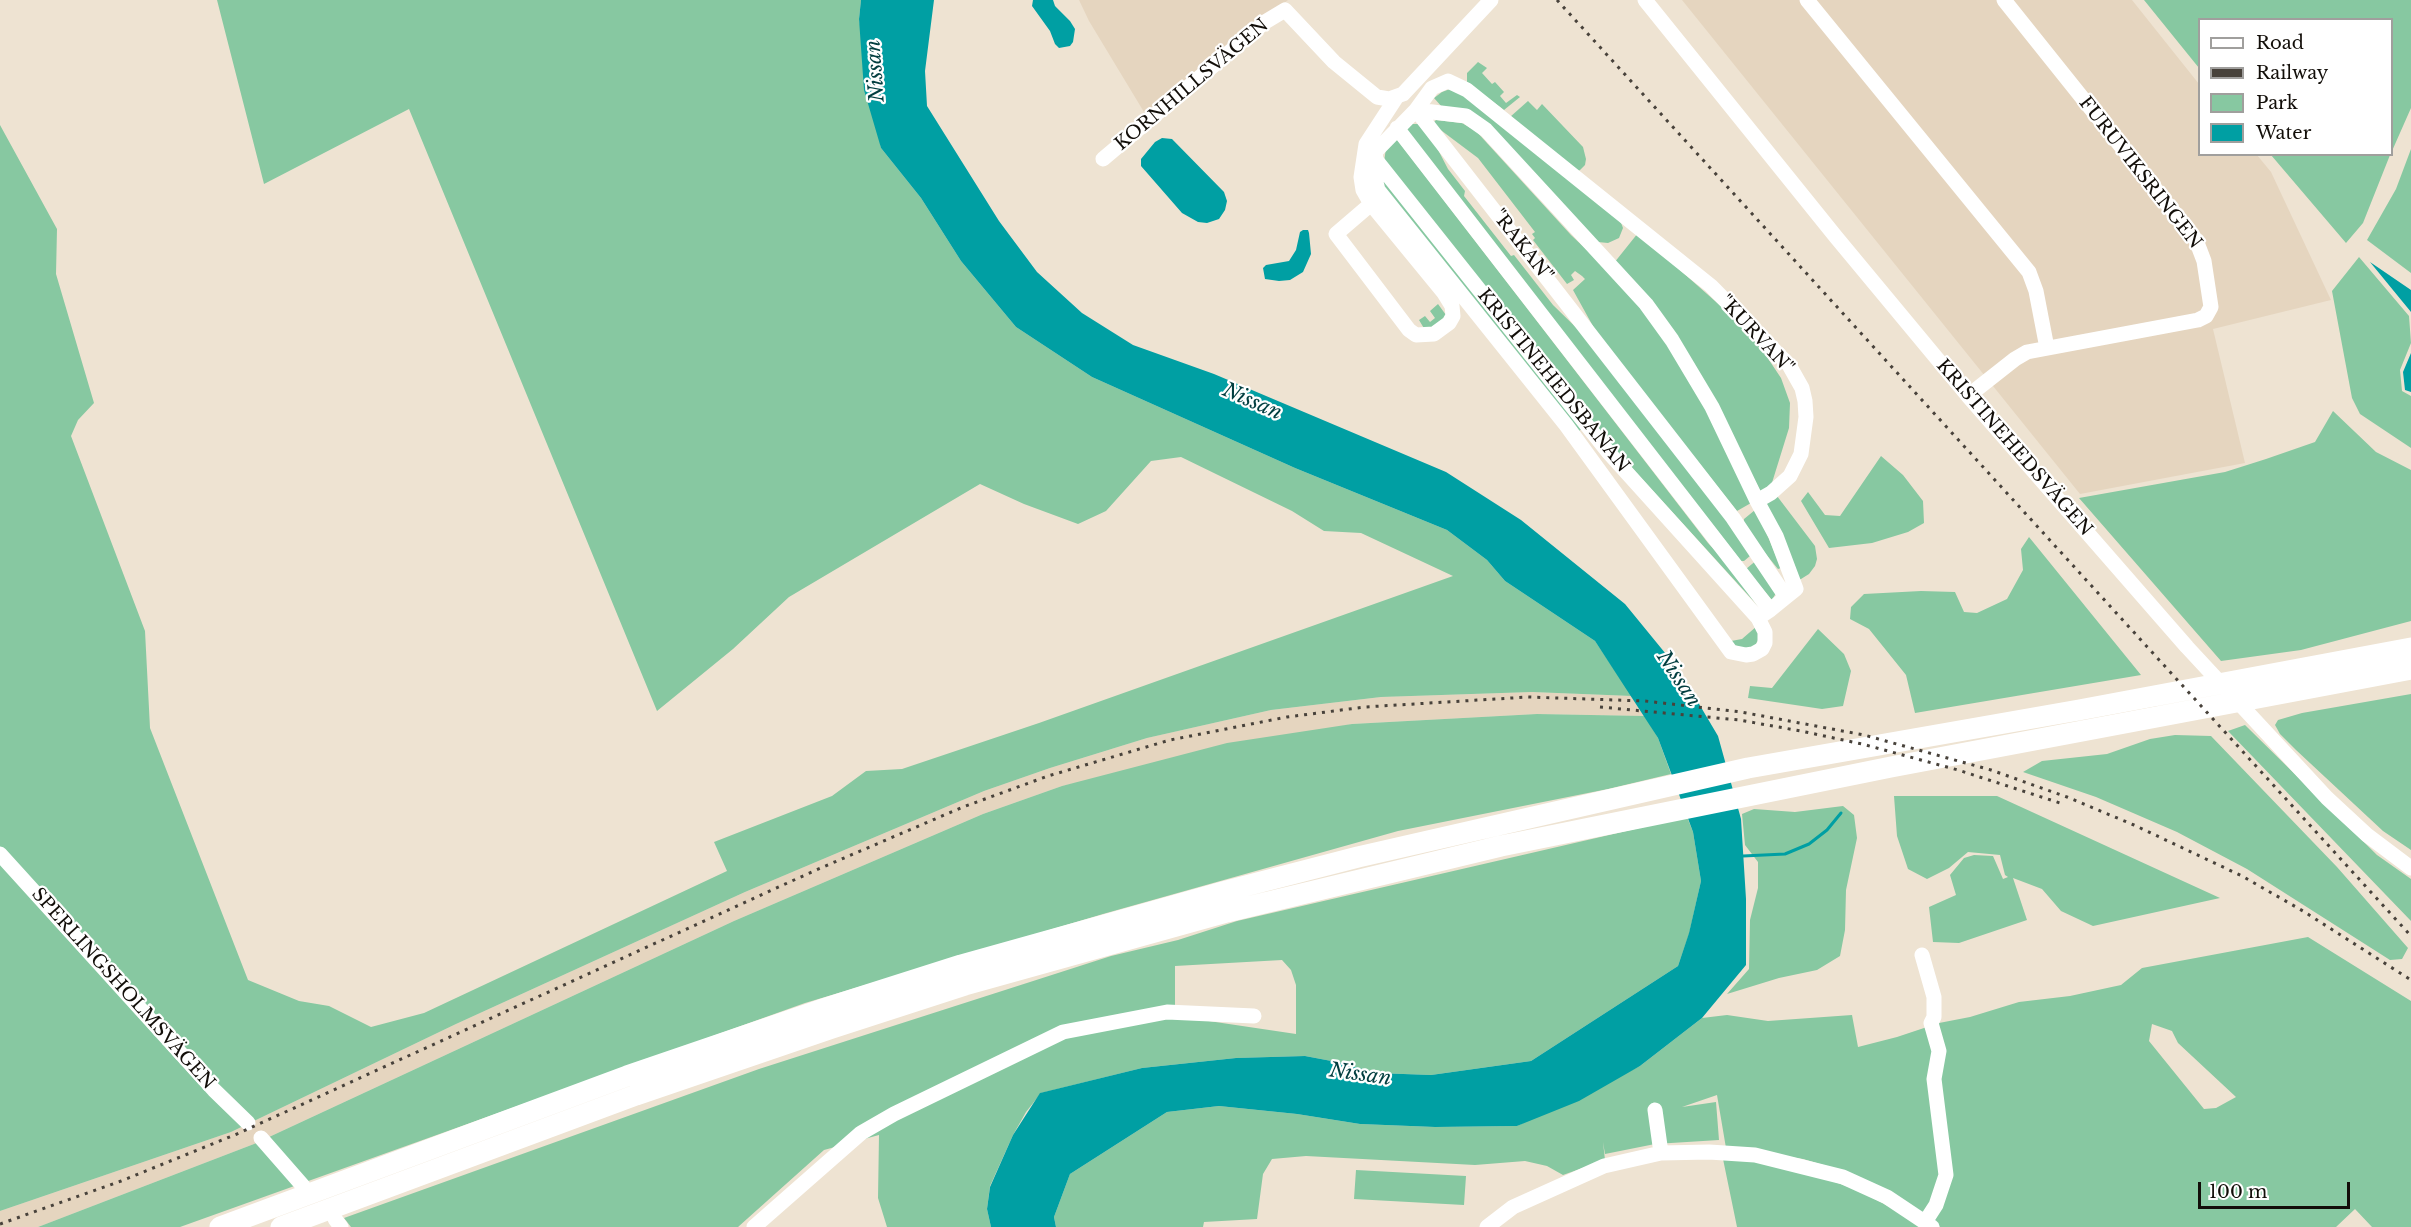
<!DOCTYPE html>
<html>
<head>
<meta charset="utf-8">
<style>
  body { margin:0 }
  #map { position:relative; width:2411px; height:1227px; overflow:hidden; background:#eee3d2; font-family:"Libre Baskerville",serif }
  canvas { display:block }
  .legend { position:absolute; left:2198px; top:18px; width:195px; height:138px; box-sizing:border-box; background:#fff; border:2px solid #a09f9d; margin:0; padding:8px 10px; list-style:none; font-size:18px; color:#120e09 }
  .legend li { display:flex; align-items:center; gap:12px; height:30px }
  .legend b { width:30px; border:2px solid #a09f9d }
  .scale { position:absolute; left:2198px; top:1182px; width:152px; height:27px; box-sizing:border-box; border:3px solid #120e09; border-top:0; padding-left:8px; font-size:18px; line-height:21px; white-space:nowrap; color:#120e09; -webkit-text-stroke:4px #fff; paint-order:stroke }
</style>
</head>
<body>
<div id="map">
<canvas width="2411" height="1227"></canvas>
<ul class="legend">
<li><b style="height:8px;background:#fff"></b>Road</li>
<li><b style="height:8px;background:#48423b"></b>Railway</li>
<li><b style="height:16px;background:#87c8a1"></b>Park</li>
<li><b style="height:16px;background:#009fa3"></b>Water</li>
</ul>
<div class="scale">100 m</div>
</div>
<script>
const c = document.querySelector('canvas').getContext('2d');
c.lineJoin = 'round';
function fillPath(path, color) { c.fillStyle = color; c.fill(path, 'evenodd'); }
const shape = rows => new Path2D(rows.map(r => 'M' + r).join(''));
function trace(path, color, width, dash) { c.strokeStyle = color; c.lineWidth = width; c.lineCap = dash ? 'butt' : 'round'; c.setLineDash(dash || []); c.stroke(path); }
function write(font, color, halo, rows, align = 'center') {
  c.font = font + ' "Libre Baskerville",serif'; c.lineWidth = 4.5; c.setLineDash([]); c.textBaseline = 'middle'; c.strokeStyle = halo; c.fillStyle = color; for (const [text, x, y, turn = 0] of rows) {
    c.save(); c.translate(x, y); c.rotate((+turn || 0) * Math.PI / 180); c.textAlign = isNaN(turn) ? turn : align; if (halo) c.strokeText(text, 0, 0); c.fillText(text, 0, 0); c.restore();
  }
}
fillPath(shape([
  [1079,0,1288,0,1147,117,1089,21],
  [1682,0,2132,0,2199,84,2200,154,2257,155,2271,172,2331,300,2213,329,2245,463,2080,494],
  [1532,692,1632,696,1645,716,1537,714,1352,724,1062,786,983,814,734,921,254,1144,38,1227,0,1227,0,1211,231,1132,456,1024,745,892,984,791,1050,768,1147,738,1271,710,1381,697]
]), '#e5d5bf');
fillPath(shape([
  [217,0,861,0,859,19,881,148,921,198,961,261,1016,327,1092,377,1295,468,1447,530,1487,560,1505,581,1595,641,1632,696,1532,692,1381,697,1271,710,1147,738,1050,768,984,791,745,892,456,1024,231,1132,0,1211,0,125,57,229,56,274,94,403,78,420,71,436,145,631,150,728,248,980,299,1001,329,1006,371,1027,424,1013,727,871,714,842,832,796,866,771,902,769,1039,723,1453,576,1361,533,1324,531,1292,511,1181,457,1151,461,1106,511,1078,524,1024,504,980,484,789,597,733,649,657,711,409,109,264,184],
  [2144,0,2411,0,2411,108,2392,151,2392,20,2200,20,2199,68],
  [1478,62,1487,68,1482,73,1492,84,1495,82,1504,92,1500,96,1506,103,1517,95,1520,97,1504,110,1467,82,1467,73],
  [1450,89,1456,89,1620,220,1623,228,1619,238,1608,243,1598,242,1533,171,1442,107,1434,98,1442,92],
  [1528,101,1537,110,1542,104,1583,147,1586,159,1585,165,1580,170,1577,172,1510,117],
  [1436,120,1462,123,1476,131,1571,235,1628,289,1679,355,1751,503,1737,511,1599,337,1573,290,1585,279,1582,276,1575,271,1571,275,1574,280,1567,284,1533,240,1535,238,1532,234,1535,232,1478,158,1438,128,1434,122],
  [1410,124,1418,124,1434,142,1448,169,1465,191,1464,196,1511,256,1514,255,1553,305,1593,344,1750,548,1750,556,1744,561,1741,561,1407,133,1406,126],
  [1395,137,1708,543,1726,562,1758,606,1582,413,1384,162,1386,148],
  [2411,149,2411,273,2367,240,2396,189],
  [2271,155,2390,155,2363,223,2346,243],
  [1381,175,1583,428,1579,431,1386,194],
  [1638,233,1732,316,1763,351,1781,378,1790,403,1789,428,1771,486,1762,494,1714,403,1614,263],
  [2359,257,2409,316,2411,343,2400,370,2402,391,2411,396,2411,448,2360,414,2352,398,2332,291],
  [1438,304,1446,315,1445,321,1425,330,1419,320,1425,316,1430,322,1435,318,1430,311],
  [2333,411,2376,452,2411,470,2411,621,2301,650,2221,661,2079,498,2225,472,2266,459,2315,442],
  [1881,456,1903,475,1923,501,1924,523,1908,532,1872,543,1829,548,1801,501,1808,492,1825,515,1840,516],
  [1777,496,1815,546,1817,559,1815,566,1809,574,1801,579,1798,580,1763,503],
  [1755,510,1757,510,1781,568,1778,569,1743,526,1744,519],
  [2029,537,2141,675,1915,713,1906,675,1869,629,1850,619,1851,607,1864,594,1921,591,1955,592,1964,612,1977,613,2007,599,2023,570,2021,549],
  [1758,559,1776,593,1772,600,1746,569],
  [1757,626,1759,638,1755,646,1746,649,1734,645,1731,641,1742,639],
  [1818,629,1844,654,1851,671,1843,706,1822,709,1748,698,1750,686,1772,688],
  [2411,694,2411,850,2383,831,2296,750,2280,734,2275,725,2278,720,2302,713],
  [1537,714,1645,716,1658,738,1671,774,1608,789,1398,831,1103,914,805,1003,180,1227,38,1227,254,1144,734,921,983,814,1062,786,1227,743,1352,724],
  [2245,725,2377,855,2411,879,2411,921,2228,731],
  [2175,735,2211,736,2337,867,2408,948,2402,959,2390,960,2247,869,2177,832,2096,797,2023,772,2042,761,2107,754,2150,739],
  [1894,796,1997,796,2220,898,2093,926,2061,911,2042,889,2013,878,2027,920,1959,943,1933,942,1929,907,1956,895,1950,875,1964,858,1974,855,1993,856,2003,879,2008,877,2005,875,2000,855,1968,852,1949,868,1927,879,1908,869,1897,836],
  [1843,806,1854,815,1857,838,1846,890,1845,930,1840,956,1817,970,1779,978,1727,994,1749,969,1750,920,1758,888,1758,862,1745,845,1742,814,1754,809,1795,812],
  [1687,817,1693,832,1701,881,1689,934,1678,966,1531,1061,1431,1075,1376,1073,1342,1063,1305,1056,1236,1058,1142,1068,1041,1093,1026,1112,1013,1135,990,1186,987,1209,991,1227,887,1227,878,1198,879,1135,824,1150,738,1227,351,1227,344,1218,759,1069,1111,956,1178,940,1237,921],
  [1282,960,1291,970,1296,985,1296,1034,1175,1016,1175,966],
  [2308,937,2411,1001,2411,1227,2372,1227,2355,1209,2336,1227,1940,1227,1925,1214,1847,1172,1803,1159,1726,1148,1717,1095,1682,1107,1716,1102,1719,1140,1655,1144,1605,1154,1603,1142,1605,1160,1563,1175,1547,1166,1525,1161,1475,1165,1306,1156,1272,1159,1263,1174,1257,1219,1204,1222,1203,1227,1056,1227,1054,1217,1070,1174,1167,1112,1219,1106,1297,1114,1360,1124,1435,1127,1517,1126,1640,1066,1702,1018,1727,1015,1768,1021,1852,1015,1858,1047,1897,1037,1939,1023,1970,1017,2019,1002,2070,996,2121,985,2142,968],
  [2152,1024,2172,1031,2178,1043,2236,1097,2216,1108,2204,1109,2149,1041],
  [1723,1159,1755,1161,1796,1168,1860,1191,1912,1219,1921,1227,1737,1227],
  [1356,1170,1466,1176,1464,1205,1354,1199]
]), '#87c8a1');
fillPath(shape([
  [861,0,934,0,925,71,927,106,999,221,1037,272,1082,313,1133,345,1214,374,1446,472,1521,520,1625,604,1679,670,1718,736,1741,819,1746,899,1746,965,1702,1018,1640,1066,1579,1101,1517,1126,1435,1127,1360,1124,1297,1114,1219,1106,1167,1112,1070,1174,1054,1217,1056,1227,991,1227,987,1209,990,1187,1013,1135,1040,1093,1142,1068,1236,1058,1305,1056,1342,1063,1376,1073,1431,1075,1531,1061,1678,966,1689,933,1701,881,1693,832,1658,738,1595,641,1505,581,1487,560,1447,530,1295,468,1092,377,1016,327,961,261,921,198,881,148,864,90,859,19],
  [1033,0,1053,0,1055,6,1070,21,1075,29,1073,42,1070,46,1059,48,1055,44,1050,31,1032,6],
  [1162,138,1172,139,1224,192,1227,201,1225,210,1219,219,1207,223,1198,222,1182,213,1141,166,1141,159,1155,142],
  [1303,230,1308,230,1309,233,1311,254,1303,272,1290,280,1279,281,1265,279,1263,268,1266,265,1289,261,1296,250,1300,232],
  [2370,262,2411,290,2411,312],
  [2411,353,2411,392,2405,390,2403,372]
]), '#009fa3');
trace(shape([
  [1743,856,1785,854,1809,844,1827,830,1841,813]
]), '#009fa3', 3);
trace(shape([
  [1645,0,1836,237,1968,396,2187,647,2327,798,2367,835,2411,868],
  [1807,0,2029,272,2036,291,2047,348],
  [1397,128,1770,610],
  [1103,159,1265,22,1285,10,1334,62,1377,97,1389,99,1403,94,1491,0],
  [1379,164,1374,174,1378,190,1566,425,1731,652,1746,655,1753,654,1762,649,1765,643,1765,632,1758,618],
  [1371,204,1336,234,1409,330,1416,335,1434,334,1449,323,1453,316,1452,306,1444,293,1371,204,1363,190,1361,177,1366,144,1396,98],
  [1968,396,2015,359,2027,352,2198,320,2206,316,2211,307,2204,261,2196,240,2004,0],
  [1757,501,1771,493,1790,476,1801,454,1806,417,1805,401,1802,388,1789,365,1711,286,1467,90,1448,81,1432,88,1416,110,1466,116,1486,130,1646,304,1672,340,1712,407,1757,501,1776,536,1796,589,1786,597,1770,610,1758,618,1609,453,1376,160,1375,152,1416,110,1733,518,1786,597],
  [0,854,214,1090,248,1123],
  [1922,955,1934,997,1934,1017,1931,1023,1939,1051,1934,1079,1946,1175,1936,1205,1925,1222],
  [1655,1110,1661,1153],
  [261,1138,303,1186],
  [335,1219,341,1227],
  [754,1227,861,1133,894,1114,1063,1032,1167,1012,1254,1016],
  [1487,1227,1513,1207,1604,1166,1661,1153,1709,1152,1755,1155,1843,1177,1887,1197,1932,1227]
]), '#fff', 15);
trace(shape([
  [220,1227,627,1076,823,1009,961,965,1222,892,1358,857,1748,768,2079,710,2411,648],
  [281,1227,636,1095,832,1028,965,985,1227,912,1501,846,1891,767,2411,669]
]), '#fff', 21);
trace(shape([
  [1557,0,2411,936],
  [1600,707,1739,720,1801,731,1862,744,1958,770,2060,803],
  [0,1224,121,1181,237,1134,816,870,963,807,1048,776,1170,740,1287,717,1365,707,1528,697,1645,701,1741,712,1864,735,1991,770,2067,797,2134,825,2242,876,2303,911,2411,980]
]), '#48423b', 3, [3, 6]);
write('18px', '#120e09', '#fff', [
  ["KORNHILLSVÄGEN",1192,85,-40],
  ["FURUVIKSRINGEN",2140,173,52],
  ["\"RAKAN\"",1522,246,52],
  ["\"KURVAN\"",1756,335,47],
  ["KRISTINEHEDSBANAN",1553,381,51],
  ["KRISTINEHEDSVÄGEN",2014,448,49],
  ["SPERLINGSHOLMSVÄGEN",123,989,48]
]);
write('italic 20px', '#023e40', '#fff', [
  ["Nissan",876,71,-94],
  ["Nissan",1252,402,24],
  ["Nissan",1678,679,57],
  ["Nissan",1360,1075,8]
]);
</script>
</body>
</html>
